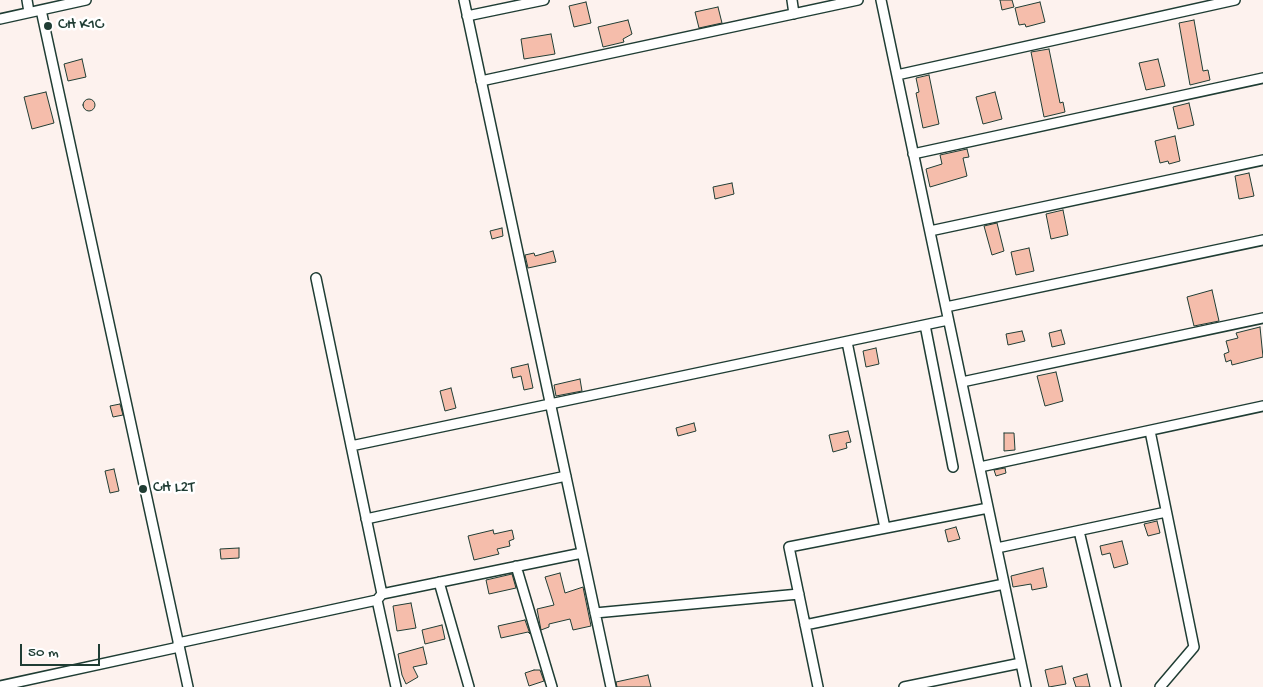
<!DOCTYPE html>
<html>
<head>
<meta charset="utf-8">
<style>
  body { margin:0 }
  #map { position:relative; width:1263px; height:687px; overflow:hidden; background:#fdf2ee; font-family:"Gochi Hand",sans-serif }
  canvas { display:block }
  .scale { position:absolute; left:20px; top:644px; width:80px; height:22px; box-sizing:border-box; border:2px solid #1f3d34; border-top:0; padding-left:6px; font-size:15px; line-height:18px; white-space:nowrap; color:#1f3d34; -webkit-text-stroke:4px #fff; paint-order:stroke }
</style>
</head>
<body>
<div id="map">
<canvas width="1263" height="687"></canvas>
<div class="scale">50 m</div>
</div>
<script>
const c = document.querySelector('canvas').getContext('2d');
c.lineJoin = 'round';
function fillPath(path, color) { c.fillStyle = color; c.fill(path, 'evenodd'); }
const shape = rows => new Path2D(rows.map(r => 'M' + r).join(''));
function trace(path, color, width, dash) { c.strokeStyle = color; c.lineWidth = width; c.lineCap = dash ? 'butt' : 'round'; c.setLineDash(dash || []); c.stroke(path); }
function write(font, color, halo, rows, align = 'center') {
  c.font = font + ' "Gochi Hand",sans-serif'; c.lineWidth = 5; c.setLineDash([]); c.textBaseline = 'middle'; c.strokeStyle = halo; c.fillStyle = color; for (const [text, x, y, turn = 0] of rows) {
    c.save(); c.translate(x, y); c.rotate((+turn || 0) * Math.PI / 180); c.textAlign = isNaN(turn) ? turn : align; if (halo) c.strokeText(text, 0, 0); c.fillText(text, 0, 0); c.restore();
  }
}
const building = shape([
  [1000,0,1012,0,1014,7,1002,10,1000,0],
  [586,2,591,23,574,27,569,6,586,2],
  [1040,2,1045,22,1026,27,1025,24,1019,25,1015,8,1040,2],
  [718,7,722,23,699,28,695,12,718,7],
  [628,20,632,34,623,39,624,42,603,47,598,27,628,20],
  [1194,20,1203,71,1208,70,1210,80,1190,85,1179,23,1194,20],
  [551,34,555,54,524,59,521,39,551,34],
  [1049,49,1060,103,1063,102,1065,112,1044,117,1031,52,1049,49],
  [82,59,86,77,68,81,64,64,82,59],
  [1158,59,1165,86,1146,90,1139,63,1158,59],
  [929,75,939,124,923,128,916,93,919,92,916,78,929,75],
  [46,92,54,123,32,129,24,97,46,92],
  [995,92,1002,119,983,124,976,97,995,92],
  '83 105a6 6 0 1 1 12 0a6 6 0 1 1-12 0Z',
  [1189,103,1194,125,1178,129,1173,107,1189,103],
  [1175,136,1180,161,1169,164,1168,161,1160,163,1155,141,1175,136],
  [967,149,969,157,963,158,967,176,930,187,926,169,942,164,940,155,967,149],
  [1249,173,1254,196,1239,199,1235,176,1249,173],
  [732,183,734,194,715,199,713,187,732,183],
  [1063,210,1068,235,1051,239,1046,214,1063,210],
  [997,223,1004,251,992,255,984,226,997,223],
  [502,228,503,236,492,239,490,231,502,228],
  [1029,248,1034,271,1016,275,1011,252,1029,248],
  [553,251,556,262,528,268,525,255,534,253,535,256,553,251],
  [1212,290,1219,321,1194,326,1187,297,1212,290],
  [1260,327,1263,357,1232,365,1231,360,1226,362,1224,354,1229,352,1226,341,1238,338,1236,333,1260,327],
  [1061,330,1065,344,1052,347,1049,333,1061,330],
  [1022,331,1025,341,1008,345,1006,334,1022,331],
  [876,348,879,364,866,367,863,351,876,348],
  [528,364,533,388,524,390,521,376,513,378,511,368,528,364],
  [1056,372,1063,401,1045,406,1037,376,1056,372],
  [580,379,582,391,556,396,554,385,580,379],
  [451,388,456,408,445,411,440,391,451,388],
  [120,404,123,415,113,417,110,406,120,404],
  [694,423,696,431,678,436,676,428,694,423],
  [848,431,851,442,846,443,847,448,833,452,829,435,848,431],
  [1004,433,1014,433,1015,450,1004,451,1004,433],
  [1005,468,1006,473,996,476,994,470,1005,468],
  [114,469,119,491,110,493,105,471,114,469],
  [1157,521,1160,533,1148,536,1144,524,1157,521],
  [956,527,960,539,948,542,945,530,956,527],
  [493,530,494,534,512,530,514,539,509,541,510,546,497,549,499,554,474,560,468,536,493,530],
  [1122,541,1128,564,1114,568,1110,553,1102,555,1100,546,1122,541],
  [239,548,239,558,221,559,220,549,239,548],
  [1043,568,1047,587,1032,590,1031,584,1013,587,1011,576,1043,568],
  [560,573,565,593,583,587,591,626,573,630,570,619,549,624,549,627,541,630,537,609,554,605,545,577,560,573],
  [512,574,516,588,489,594,486,580,512,574],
  [411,603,416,628,397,631,393,606,411,603],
  [525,620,530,634,528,632,501,638,498,626,525,620],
  [442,625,445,639,425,644,422,630,442,625],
  [423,647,427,664,413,667,418,677,406,684,402,675,398,654,423,647],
  [1062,666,1066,684,1049,687,1045,670,1062,666],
  [534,670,540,670,544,681,529,686,525,673,534,670],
  [1087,674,1090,687,1076,687,1073,678,1087,674],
  [648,675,651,687,617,687,616,682,648,675]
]);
fillPath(building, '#f5bdab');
trace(building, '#1f3d34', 1);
const street = shape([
  [27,0,29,12],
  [464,0,611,687],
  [792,0,794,14],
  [881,0,1026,687],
  [41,10,188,687],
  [467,16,544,0],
  [0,19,86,0],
  [897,75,1235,0],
  [481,81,858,0],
  [913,154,1263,78],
  [930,231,1263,160],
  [316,278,382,594],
  [946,307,1263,240],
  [925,325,953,467],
  [847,342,885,528],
  [962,382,1263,318],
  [1150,431,1194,647,1160,687],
  [351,446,948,320],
  [980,467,1263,406],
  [366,519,566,476],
  [1079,531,1116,687],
  [997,548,1166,512],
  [516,566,552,687],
  [439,582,469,687],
  [377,600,396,687],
  [595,613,799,594],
  [805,625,1004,584],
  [178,643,377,600,382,594,582,553],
  [0,686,179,647],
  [818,687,789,547,988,508],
  [904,687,1021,663]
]);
trace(street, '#1f3d34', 12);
trace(street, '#fff', 9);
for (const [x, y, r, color] of [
  [48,26,5,"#1f3d34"],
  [143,489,5,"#1f3d34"]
]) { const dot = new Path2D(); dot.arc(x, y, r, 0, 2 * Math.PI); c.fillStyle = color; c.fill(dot); trace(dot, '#fff', 2); }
write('16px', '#1f3d34', '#fff', [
  ["CH K1C",58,26],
  ["CH L2T",153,489]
], 'left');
</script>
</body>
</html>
